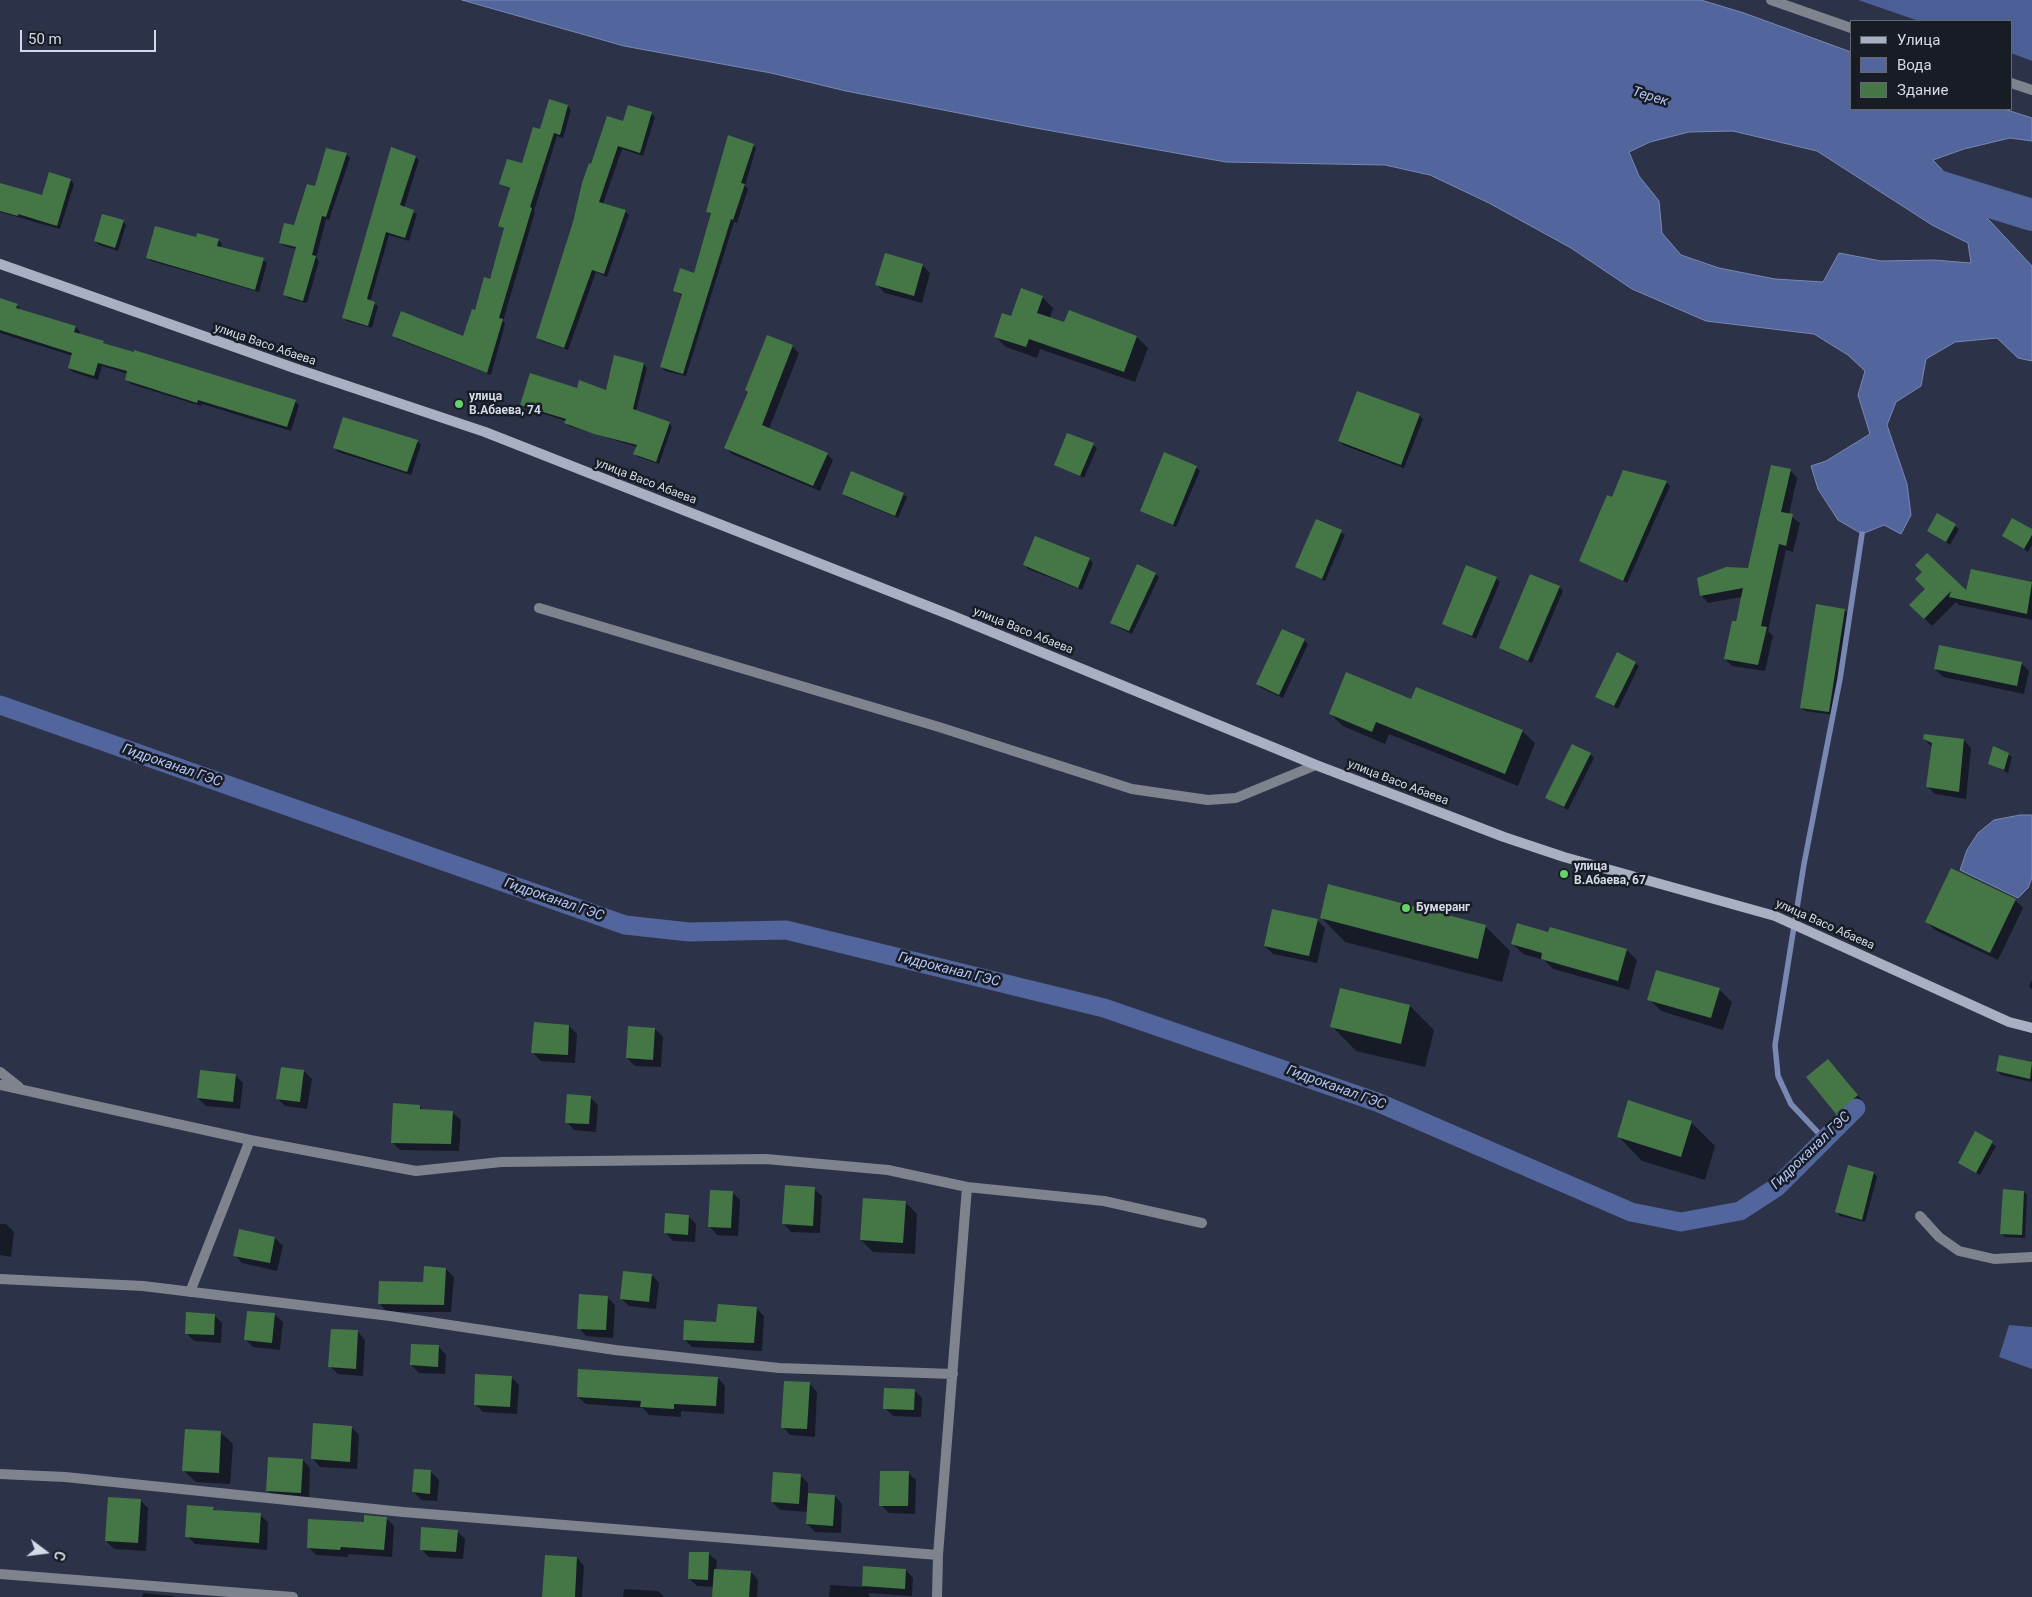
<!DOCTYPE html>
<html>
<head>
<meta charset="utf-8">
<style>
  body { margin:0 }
  #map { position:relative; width:2032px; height:1597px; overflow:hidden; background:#2c3349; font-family:Roboto,sans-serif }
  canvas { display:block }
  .legend { position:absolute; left:1850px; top:20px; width:162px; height:90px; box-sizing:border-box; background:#181c25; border:1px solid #636873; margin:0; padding:6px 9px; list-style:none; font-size:15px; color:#d4dae7 }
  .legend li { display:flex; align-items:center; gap:10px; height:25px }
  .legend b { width:25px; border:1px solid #636873 }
  .north { position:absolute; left:20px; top:1527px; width:50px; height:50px; -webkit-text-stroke:4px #181c25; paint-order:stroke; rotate:105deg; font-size:14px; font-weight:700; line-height:20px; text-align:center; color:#d4dae7 }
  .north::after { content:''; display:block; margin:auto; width:18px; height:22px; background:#d4dae7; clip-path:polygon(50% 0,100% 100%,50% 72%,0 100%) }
  .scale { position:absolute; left:20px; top:30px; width:136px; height:22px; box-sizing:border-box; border:2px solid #d4dae7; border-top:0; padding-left:6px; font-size:15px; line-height:18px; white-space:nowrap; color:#d4dae7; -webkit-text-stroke:4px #181c25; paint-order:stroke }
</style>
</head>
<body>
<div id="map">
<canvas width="2032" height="1597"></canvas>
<ul class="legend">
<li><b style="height:6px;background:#a9b0c2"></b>Улица</li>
<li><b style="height:14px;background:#52659d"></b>Вода</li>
<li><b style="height:14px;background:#457645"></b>Здание</li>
</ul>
<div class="north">С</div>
<div class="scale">50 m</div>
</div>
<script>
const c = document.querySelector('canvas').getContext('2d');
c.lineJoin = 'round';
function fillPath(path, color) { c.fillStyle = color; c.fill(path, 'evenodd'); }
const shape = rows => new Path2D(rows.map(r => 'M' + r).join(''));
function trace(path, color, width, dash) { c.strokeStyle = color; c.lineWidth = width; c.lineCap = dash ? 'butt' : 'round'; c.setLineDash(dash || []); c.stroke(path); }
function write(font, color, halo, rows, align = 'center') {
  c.font = font + ' Roboto,sans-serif'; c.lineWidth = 5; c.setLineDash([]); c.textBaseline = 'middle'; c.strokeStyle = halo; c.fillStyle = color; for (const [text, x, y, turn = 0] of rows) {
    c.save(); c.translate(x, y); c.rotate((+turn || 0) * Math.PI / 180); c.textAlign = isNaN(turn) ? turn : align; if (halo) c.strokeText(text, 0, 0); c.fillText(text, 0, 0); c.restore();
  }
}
fillPath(shape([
  [1858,0,2032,0,2032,61,2011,53,2011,21,1919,21],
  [2009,1325,2032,1327,2032,1369,1999,1357]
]), '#4c5e96');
const water = shape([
  [462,0,1701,0,1744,13,1851,52,1851,109,2004,109,2032,118,2032,141,2010,138,1964,149,1933,160,2032,266,2032,361,2018,358,1997,338,1955,342,1926,359,1921,386,1896,402,1887,425,1907,484,1911,515,1901,534,1884,525,1862,534,1838,520,1818,489,1811,466,1826,461,1870,434,1858,395,1865,371,1848,355,1814,334,1706,321,1632,289,1571,248,1489,203,1430,175,1385,165,1226,162,1030,127,846,91,771,73,624,46,462,0],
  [1733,131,1817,151,1932,225,1968,243,1971,263,1934,260,1881,261,1839,253,1823,282,1775,279,1719,268,1681,255,1662,233,1659,201,1639,176,1629,152,1650,142,1689,132,1733,131],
  [2020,815,2032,815,2032,878,2028,888,2018,898,1960,870,1967,850,1978,833,1994,820,2020,815]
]);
fillPath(water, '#52659d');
trace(water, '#7988b3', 1);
fillPath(shape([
  [549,101,568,106,571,110,563,138,557,136,534,211,535,212,503,321,505,324,491,375,397,339,393,335,464,337,491,280,505,230,500,226,511,190,500,184,523,165,541,131],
  [651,113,655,117,643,156,622,149,603,204,625,211,629,215,607,277,596,272,568,350,541,341,537,338,592,165,624,122],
  [753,145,756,148,745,186,748,189,737,223,734,222,686,376,665,371,661,367,682,296,675,291,695,274,711,215,708,211],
  [346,154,350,158,329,220,326,219,316,258,319,261,307,303,288,298,284,294,296,249,284,246,280,243,295,227],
  [416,157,419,160,404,208,417,214,409,241,389,235,370,302,378,306,372,328,347,321,344,318],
  [71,180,74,184,60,229,0,212,0,184,42,197],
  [123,221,126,225,118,251,99,245,95,241],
  [197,239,218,240,222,244,221,248,263,260,267,263,259,292,151,261,148,258],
  [922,265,930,273,922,303,885,293,877,285],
  [1042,297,1053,308,1050,318,1065,324,1137,337,1148,348,1135,382,1040,349,1037,358,1006,347,995,336],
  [0,300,17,305,21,311,76,327,80,332,79,335,103,342,106,345,295,401,299,405,291,431,202,404,201,406,131,384,126,379,128,374,102,366,98,380,73,372,69,368,73,356,0,333],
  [767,337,793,347,799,353,769,429,827,454,833,460,820,491,732,454,726,448,749,393,746,390],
  [615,357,644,364,647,368,636,411,669,423,672,427,659,464,638,457,635,453,637,447,569,426,566,421,525,408,521,405,578,389,606,391],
  [1419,415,1423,419,1404,468,1343,445,1340,441],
  [417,441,421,445,411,475,338,452,335,448],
  [1093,445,1097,448,1084,478,1056,464],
  [1196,467,1200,471,1176,527,1141,511],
  [1790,470,1797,478,1789,515,1800,523,1793,552,1786,550,1768,631,1773,636,1765,671,1732,666,1725,659,1742,597,1708,603,1701,595,1749,569],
  [1666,482,1670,486,1627,583,1580,561,1613,499],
  [843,494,903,494,907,497,898,518,847,497],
  [1938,515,1959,529,1950,545,1929,531],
  [1316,521,1345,535,1325,581,1297,567],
  [2032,531,2032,545,2028,552,2003,536],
  [1089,559,1093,563,1082,590,1028,569,1025,565],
  [1971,570,2032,583,2032,620,1959,605,1956,602,1932,626,1911,605,1927,589,1923,572,1967,593],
  [1155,574,1159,577,1132,634,1115,626,1111,622],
  [1496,578,1500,582,1476,639,1444,623],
  [1559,587,1563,591,1532,663,1504,651,1500,648],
  [1845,610,1848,613,1833,715,1805,711,1801,708],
  [1304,640,1308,644,1283,698,1261,688,1258,684],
  [1635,663,1639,666,1618,709,1597,697],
  [2021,663,2029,671,2024,694,1943,677,1935,669],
  [1412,701,1522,731,1535,743,1518,786,1389,734,1385,744,1343,726,1330,714],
  [1924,739,1964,740,1971,748,1966,799,1935,794,1927,786,1932,747],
  [1590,754,1594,758,1568,810,1551,801,1547,798],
  [2008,754,2012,757,2008,773,1989,763],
  [2015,900,2023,908,1998,960,1935,930,1927,922],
  [1321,917,1486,927,1510,951,1502,982,1345,942],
  [1317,920,1325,928,1317,963,1273,954,1265,946],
  [1549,934,1627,950,1637,960,1629,990,1553,969,1544,960,1523,954,1513,944],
  [2032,980,2032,990,2029,986],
  [1719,989,1732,1002,1723,1030,1661,1011,1649,999],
  [1410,1006,1434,1030,1425,1067,1356,1051,1332,1026],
  [569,1026,577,1034,575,1063,541,1061,533,1053],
  [655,1029,663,1037,661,1067,635,1066,627,1058],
  [2000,1056,2032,1063,2032,1082,2001,1075,1997,1071],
  [282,1068,304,1071,312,1079,307,1109,285,1106,277,1098],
  [1836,1068,1865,1104,1845,1121,1808,1078],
  [235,1075,243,1083,240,1109,206,1106,198,1098],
  [590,1097,598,1105,596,1132,574,1130,567,1122],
  [420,1106,424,1111,453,1113,461,1120,459,1151,400,1150,392,1142],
  [1691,1122,1715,1146,1705,1180,1642,1161,1618,1136],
  [1975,1133,1996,1146,1980,1175,1959,1162],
  [1849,1167,1874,1173,1877,1177,1865,1222,1840,1216,1837,1212],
  [814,1189,822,1196,820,1233,791,1232,784,1224],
  [732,1192,740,1200,738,1236,717,1235,710,1227],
  [2024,1192,2027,1195,2025,1238,2005,1237,2001,1233],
  [905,1202,917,1214,915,1254,873,1252,861,1240],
  [688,1216,696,1224,695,1242,673,1241,666,1233],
  [0,1224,6,1224,14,1232,11,1257,0,1255],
  [240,1231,275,1238,283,1246,277,1271,242,1263,235,1255],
  [446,1269,454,1277,451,1312,387,1312,380,1304,424,1283],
  [652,1275,659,1283,656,1309,629,1306,621,1298],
  [607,1297,615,1305,613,1338,586,1336,579,1328],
  [756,1308,764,1316,762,1351,692,1347,684,1339],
  [214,1315,222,1323,221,1343,194,1341,186,1333],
  [275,1315,283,1322,280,1350,253,1347,245,1339],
  [358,1332,365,1340,363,1376,338,1374,330,1366],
  [439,1347,446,1355,445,1374,419,1373,411,1365],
  [511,1377,519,1385,517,1414,483,1412,475,1404],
  [718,1378,725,1386,724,1414,681,1411,681,1417,649,1415,643,1408,586,1404,578,1397],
  [810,1384,817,1392,815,1437,790,1435,783,1427],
  [914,1390,922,1398,921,1417,893,1416,885,1408],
  [351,1427,359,1435,357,1469,320,1467,313,1459],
  [220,1432,233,1444,230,1484,196,1482,183,1470],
  [303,1460,310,1468,309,1501,275,1498,267,1490],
  [431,1472,439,1480,437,1501,421,1500,414,1492],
  [908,1473,916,1480,915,1514,889,1513,881,1505],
  [800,1475,808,1483,808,1495,835,1496,842,1504,841,1533,815,1532,807,1524,808,1512,780,1510,772,1502],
  [140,1500,148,1508,146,1551,114,1549,106,1541],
  [213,1508,217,1512,260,1515,268,1522,267,1550,195,1544,187,1536],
  [386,1518,394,1526,392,1557,348,1554,348,1557,316,1555,308,1547,365,1523],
  [457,1531,465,1539,463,1559,429,1557,421,1549],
  [709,1554,717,1561,716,1570,751,1572,758,1580,757,1597,714,1597,714,1587,697,1586,689,1578],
  [577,1558,584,1566,582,1597,544,1597],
  [864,1568,906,1570,913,1578,912,1596,869,1593,869,1597,829,1597,830,1585,863,1587],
  [624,1589,658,1591,664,1597,623,1597],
  [143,1593,173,1596,174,1597,142,1597]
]), '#0007');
trace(shape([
  [1825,1140,1791,1104,1778,1076,1775,1045,1804,864,1840,679,1862,534]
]), '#7988b3', 5.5);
trace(shape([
  [0,705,625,925,689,932,786,930,1104,1008,1377,1102,1631,1212,1681,1222,1740,1211,1777,1187,1856,1108]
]), '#52659d', 19);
trace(shape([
  [1922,181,2032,215]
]), '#52659d', 32);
fillPath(shape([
  [549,99,568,105,560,135,554,133,530,207,532,208,499,318,503,319,487,373,392,336,401,311,463,336,472,309,475,310,484,277,490,279,504,228,498,226,510,188,499,184,507,159,522,163,533,127,540,129],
  [628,105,652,112,640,153,618,146,599,202,626,210,604,274,592,270,564,348,536,338,573,222,582,183,589,163,591,164,607,116,623,121],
  [728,135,754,144,741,183,745,184,733,220,731,219,683,374,660,367,682,294,673,291,680,268,694,273,711,213,706,212],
  [391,147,416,156,400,205,414,210,405,238,386,232,367,299,375,302,368,326,342,318],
  [326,148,347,153,326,217,322,216,312,255,316,256,303,301,283,295,296,247,279,243,284,223,294,225,307,184,315,186],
  [49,172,71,179,57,226,18,214,18,216,0,211,0,183,42,195],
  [102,214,124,220,115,248,94,241],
  [155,226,196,237,197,233,219,239,217,246,264,258,255,290,146,258],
  [885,253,923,264,914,296,875,285],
  [1021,288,1043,296,1037,313,1064,322,1069,310,1137,336,1124,372,1029,339,1026,347,994,337,1002,313,1011,316],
  [0,298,18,304,16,308,76,326,74,332,104,341,103,343,134,352,134,350,296,400,287,427,198,400,197,403,125,380,127,371,98,363,94,376,68,368,72,353,0,330],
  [767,335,793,345,762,425,828,453,813,486,724,448,748,392,745,390],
  [614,355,644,363,633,409,670,422,656,462,633,454,637,445,594,434,564,423,566,419,520,405,530,373,577,388,579,380,606,390],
  [1357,391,1420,414,1401,465,1338,441],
  [343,417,418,440,407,472,333,448],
  [1067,433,1094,443,1080,476,1054,465],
  [1164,452,1197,466,1173,525,1140,511],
  [1771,465,1791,469,1781,512,1793,514,1786,546,1779,544,1761,626,1767,627,1758,665,1724,659,1732,621,1736,621,1743,588,1700,596,1697,578,1726,567,1748,568],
  [1623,470,1667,481,1623,581,1579,561,1607,495,1612,497],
  [851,471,904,493,895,516,842,494],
  [1937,513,1956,524,1946,542,1927,531],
  [2012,518,2032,529,2032,535,2024,549,2002,536],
  [1316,519,1342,530,1322,579,1295,567],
  [1035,536,1090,558,1078,588,1023,565],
  [1927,553,1966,590,1971,569,2032,582,2027,614,1949,597,1951,591,1924,619,1909,605,1925,589,1915,579,1922,572,1915,565],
  [1137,564,1156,573,1129,631,1110,623],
  [1466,565,1497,577,1472,636,1442,624],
  [1530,574,1560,586,1528,661,1499,648],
  [1816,604,1845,609,1829,712,1800,708],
  [1282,629,1305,639,1279,695,1256,684],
  [1939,645,2022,662,2017,686,1934,669],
  [1617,652,1636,662,1614,706,1595,697],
  [1346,672,1411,699,1416,687,1523,730,1505,774,1376,722,1372,732,1329,714],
  [1924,734,1964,739,1959,792,1926,787,1932,743,1923,739],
  [1572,744,1591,753,1564,807,1545,798],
  [1993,746,2009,753,2004,770,1988,764],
  [1951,868,2016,899,1990,953,1925,922],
  [1328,884,1486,925,1478,959,1320,918],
  [1272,909,1318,919,1309,956,1264,946],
  [1517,923,1548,932,1550,927,1627,949,1618,981,1541,959,1542,953,1511,944],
  [1656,970,1720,988,1711,1018,1647,1000],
  [1340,988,1410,1005,1401,1044,1330,1027],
  [534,1022,569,1025,568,1055,531,1053],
  [628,1026,655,1028,653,1060,626,1058],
  [1999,1055,2032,1062,2030,1079,1996,1071],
  [1828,1059,1858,1095,1836,1114,1806,1077],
  [281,1067,304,1070,300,1102,276,1099],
  [200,1070,236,1074,233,1102,197,1098],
  [567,1094,591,1096,589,1124,565,1123],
  [1628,1100,1692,1121,1681,1157,1617,1137],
  [393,1103,420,1105,420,1109,453,1111,451,1144,391,1143],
  [1975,1131,1993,1141,1976,1173,1958,1163],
  [1848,1165,1874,1172,1862,1220,1835,1212],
  [785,1185,815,1187,813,1226,782,1224],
  [2003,1189,2024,1191,2022,1235,2000,1234],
  [710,1190,733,1191,731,1228,708,1227],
  [863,1198,906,1201,903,1243,860,1240],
  [665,1213,689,1215,688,1235,664,1233],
  [239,1229,275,1237,270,1263,233,1256],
  [424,1266,446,1268,444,1305,378,1304,379,1281,423,1282],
  [623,1271,652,1274,649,1302,620,1299],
  [579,1294,608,1296,606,1330,577,1329],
  [718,1304,757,1307,754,1343,683,1340,684,1320,716,1322],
  [247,1311,275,1313,272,1343,244,1340],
  [186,1312,215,1314,214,1335,185,1334],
  [331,1329,358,1330,356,1369,328,1367],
  [411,1344,439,1345,438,1367,410,1365],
  [578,1369,718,1377,716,1406,674,1404,674,1409,640,1407,641,1401,577,1397],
  [475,1374,512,1376,510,1407,474,1405],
  [784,1381,810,1382,807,1429,781,1428],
  [884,1388,915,1389,914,1410,883,1409],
  [313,1423,352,1426,350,1462,311,1459],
  [185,1429,221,1431,219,1473,182,1471],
  [268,1457,303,1459,301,1493,266,1491],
  [414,1469,431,1470,430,1494,412,1492],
  [880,1471,909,1471,908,1506,879,1506],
  [773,1472,801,1474,799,1504,771,1502],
  [808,1493,835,1495,833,1526,806,1524],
  [108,1497,141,1499,138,1543,105,1541],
  [187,1505,214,1507,213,1510,261,1513,259,1543,185,1537],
  [364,1515,387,1517,384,1550,341,1547,340,1550,307,1548,308,1519,364,1522],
  [421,1527,458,1530,456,1552,420,1550],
  [689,1552,709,1552,708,1580,688,1579],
  [545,1555,577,1557,575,1597,542,1597],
  [863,1566,906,1569,905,1589,862,1586],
  [714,1569,751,1571,749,1597,712,1597]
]), '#457645');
trace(shape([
  [1771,0,1851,28],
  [2011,83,2032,90],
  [539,608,939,727,1132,789,1208,800,1236,798,1316,765],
  [0,1072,19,1087],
  [0,1085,250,1140,416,1171,501,1162,766,1159,888,1170,967,1187,1104,1201,1202,1223],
  [1920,1216,1939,1237,1959,1251,1994,1259,2032,1257],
  [0,1279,143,1286,390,1316,615,1350,779,1368,953,1374],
  [190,1292,250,1140],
  [0,1474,65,1477,403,1512,938,1555],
  [0,1574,293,1597],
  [937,1597,938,1555,967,1187]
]), '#7f838e', 10);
trace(shape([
  [0,264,294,368,485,432,953,616,1316,765,1504,837,1564,857,1775,916,2009,1022,2032,1028]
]), '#a9b0c2', 10);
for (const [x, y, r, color] of [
  [459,404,5,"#64d468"],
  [1564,874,5,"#64d468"],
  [1406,908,5,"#64d468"]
]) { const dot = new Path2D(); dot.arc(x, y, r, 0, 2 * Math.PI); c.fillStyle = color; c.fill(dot); trace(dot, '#181c25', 2); }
write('12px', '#d4dae7', '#181c25', [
  ["улица Васо Абаева",265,345,19],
  ["улица Васо Абаева",646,482,21],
  ["улица Васо Абаева",1023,631,22],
  ["улица Васо Абаева",1398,783,21],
  ["улица Васо Абаева",1825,925,24]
]);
write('bold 12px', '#d4dae7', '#181c25', [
  ["улица",469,397],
  ["В.Абаева, 74",469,411],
  ["улица",1574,867],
  ["В.Абаева, 67",1574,881],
  ["Бумеранг",1416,908]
], 'left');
write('italic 14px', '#b2c4f6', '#181c25', [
  ["Терек",1650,97,17],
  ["Гидроканал ГЭС",172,766,19],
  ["Гидроканал ГЭС",554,900,19],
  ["Гидроканал ГЭС",949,970,14],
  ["Гидроканал ГЭС",1336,1088,20],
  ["Гидроканал ГЭС",1811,1151,-44]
]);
</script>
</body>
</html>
